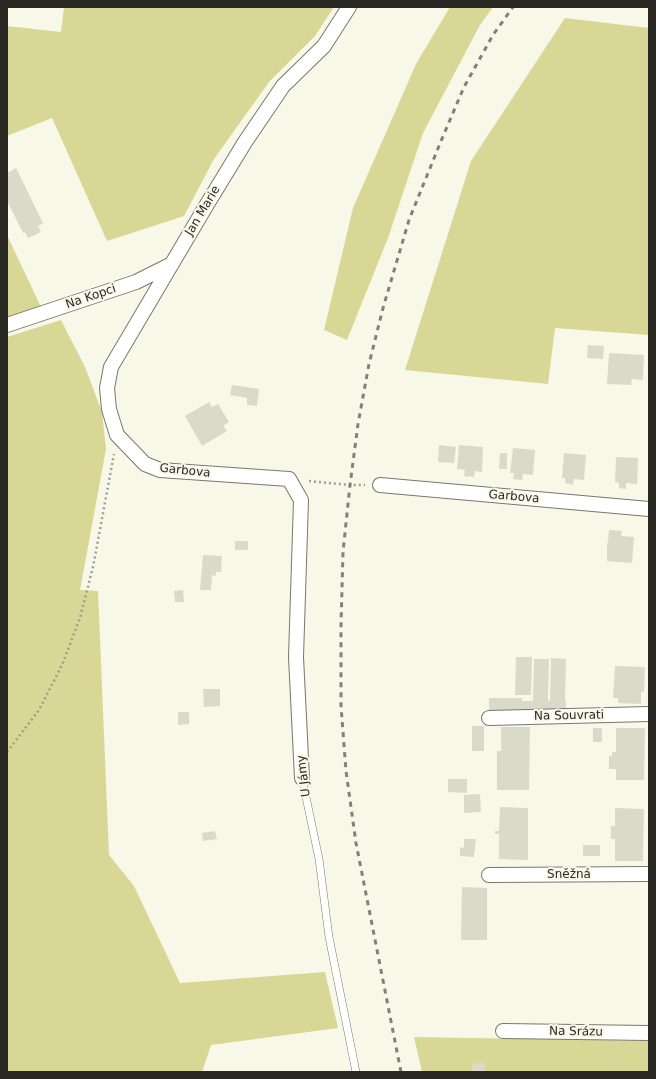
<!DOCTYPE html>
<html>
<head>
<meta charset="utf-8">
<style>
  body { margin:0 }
  #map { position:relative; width:656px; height:1079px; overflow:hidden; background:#f8f8e8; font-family:"DejaVu Sans",sans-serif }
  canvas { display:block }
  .frame { position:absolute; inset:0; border:8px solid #2a2924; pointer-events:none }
</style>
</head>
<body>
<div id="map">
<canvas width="656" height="1079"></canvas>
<div class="frame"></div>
</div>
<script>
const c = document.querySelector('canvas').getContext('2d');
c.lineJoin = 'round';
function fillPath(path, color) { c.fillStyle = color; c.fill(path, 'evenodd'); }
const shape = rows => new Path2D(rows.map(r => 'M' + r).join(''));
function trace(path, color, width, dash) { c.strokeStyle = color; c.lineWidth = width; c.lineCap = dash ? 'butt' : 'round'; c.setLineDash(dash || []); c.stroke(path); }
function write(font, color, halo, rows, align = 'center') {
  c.font = font + ' "DejaVu Sans",sans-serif'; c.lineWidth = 4; c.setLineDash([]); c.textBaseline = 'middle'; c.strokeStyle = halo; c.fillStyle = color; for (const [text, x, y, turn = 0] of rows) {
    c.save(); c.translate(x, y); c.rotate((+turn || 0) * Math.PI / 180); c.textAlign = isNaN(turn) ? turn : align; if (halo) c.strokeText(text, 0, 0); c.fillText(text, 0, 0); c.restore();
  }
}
fillPath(shape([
  [64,7,334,7,315,36,269,82,214,159,184,216,107,241,52,118,7,136,7,26,61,32],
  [450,7,493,7,480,25,423,133,388,238,347,340,324,330,353,208,416,64],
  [565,18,649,28,649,335,555,328,548,384,405,370,471,161],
  [7,235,41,307,7,318],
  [61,320,85,367,102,412,106,449,80,590,98,591,109,855,134,886,180,983,325,972,338,1028,211,1045,202,1072,7,1072,7,337],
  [414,1037,649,1041,649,1072,422,1072]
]), '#d9d795');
fillPath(shape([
  [16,168,43,223,38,226,41,232,28,238,25,232,23,233,7,201,7,173],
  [588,345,604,346,603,359,587,358],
  [609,353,644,355,643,380,632,379,631,385,607,384],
  [232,385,259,389,257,406,247,405,247,398,230,395],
  [209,402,212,407,218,404,229,422,223,426,227,431,202,446,185,416],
  [439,445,456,447,454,463,438,462],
  [459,445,483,447,482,472,475,471,474,477,464,476,465,470,457,469],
  [513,448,535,450,533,475,523,474,522,480,513,479,514,473,510,473],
  [500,453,507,453,507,469,499,469],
  [564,453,586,455,584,480,574,479,573,485,565,483,565,478,562,478],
  [616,457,638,458,637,484,626,483,626,489,619,488,619,483,615,482],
  [609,530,622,531,621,536,634,537,632,563,607,561,607,543,608,543],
  [235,541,248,541,248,550,235,550],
  [203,555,222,556,221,572,216,572,216,576,212,575,211,590,200,590],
  [183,590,184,602,175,602,174,591],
  [516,657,532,657,531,695,515,695],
  [551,658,566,659,565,702,554,702,566,702,566,712,489,710,489,698,522,698,522,701,533,701,534,659,549,659,548,700,550,701],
  [615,666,645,667,644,692,641,692,641,704,618,703,618,698,613,698],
  [203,689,220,689,220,706,204,707],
  [178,712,189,712,189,724,178,725],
  [472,726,484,726,484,751,472,751],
  [501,727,530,727,529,790,497,790,497,751,501,751],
  [593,728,602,728,602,742,593,742],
  [616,728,645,728,644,780,616,780,616,769,609,769,609,756,612,756,612,752,616,752],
  [448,779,467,779,467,793,448,792],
  [480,794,481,812,464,813,464,795],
  [500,807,528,808,528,860,499,859,499,834,495,834,495,831,499,831],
  [615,808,644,809,643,861,615,861,615,839,611,839,611,826,615,826],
  [215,831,217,839,203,841,202,833],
  [464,839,476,839,474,857,460,856,460,847,464,848],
  [583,845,600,845,600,856,583,856],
  [462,887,487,888,487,940,461,940],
  [484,1062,485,1072,473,1072,472,1064]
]), '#dadacb');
const lane = shape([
  [302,778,319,859,329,937,356,1072]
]);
const street = shape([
  [7,325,136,282,172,264],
  [380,485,649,509],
  [489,718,649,714],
  [302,778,296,657,301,500,289,479,160,470,145,464,117,435,109,409,107,388,111,367,206,206,245,142,283,86,324,46,349,7],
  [489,875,649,874],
  [503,1031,649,1033]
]);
trace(lane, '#78786b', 8);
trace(street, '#78786b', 16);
trace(shape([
  [309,481,350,485,365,485],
  [7,752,39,710,62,665,80,618,93,567,114,454]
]), '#9e9d92', 2.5, [2, 3]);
trace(lane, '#fff', 7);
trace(street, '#fff', 14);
trace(shape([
  [401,1072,356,843,346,771,341,706,341,625,343,552,350,485,358,424,369,364,383,308,409,220,441,141,464,87,493,35,513,7]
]), '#828178', 3, [5, 5]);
write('12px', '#2a2924', '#f8f8e8', [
  ["Jan Marie",203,211,-59],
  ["Na Kopci",91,297,-19],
  ["Garbova",185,471,6],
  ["Garbova",514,497,5],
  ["Na Souvrati",569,716,-1],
  ["U Jámy",304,776,-97],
  ["Sněžná",569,875],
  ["Na Srázu",576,1032,1]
]);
</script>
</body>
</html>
